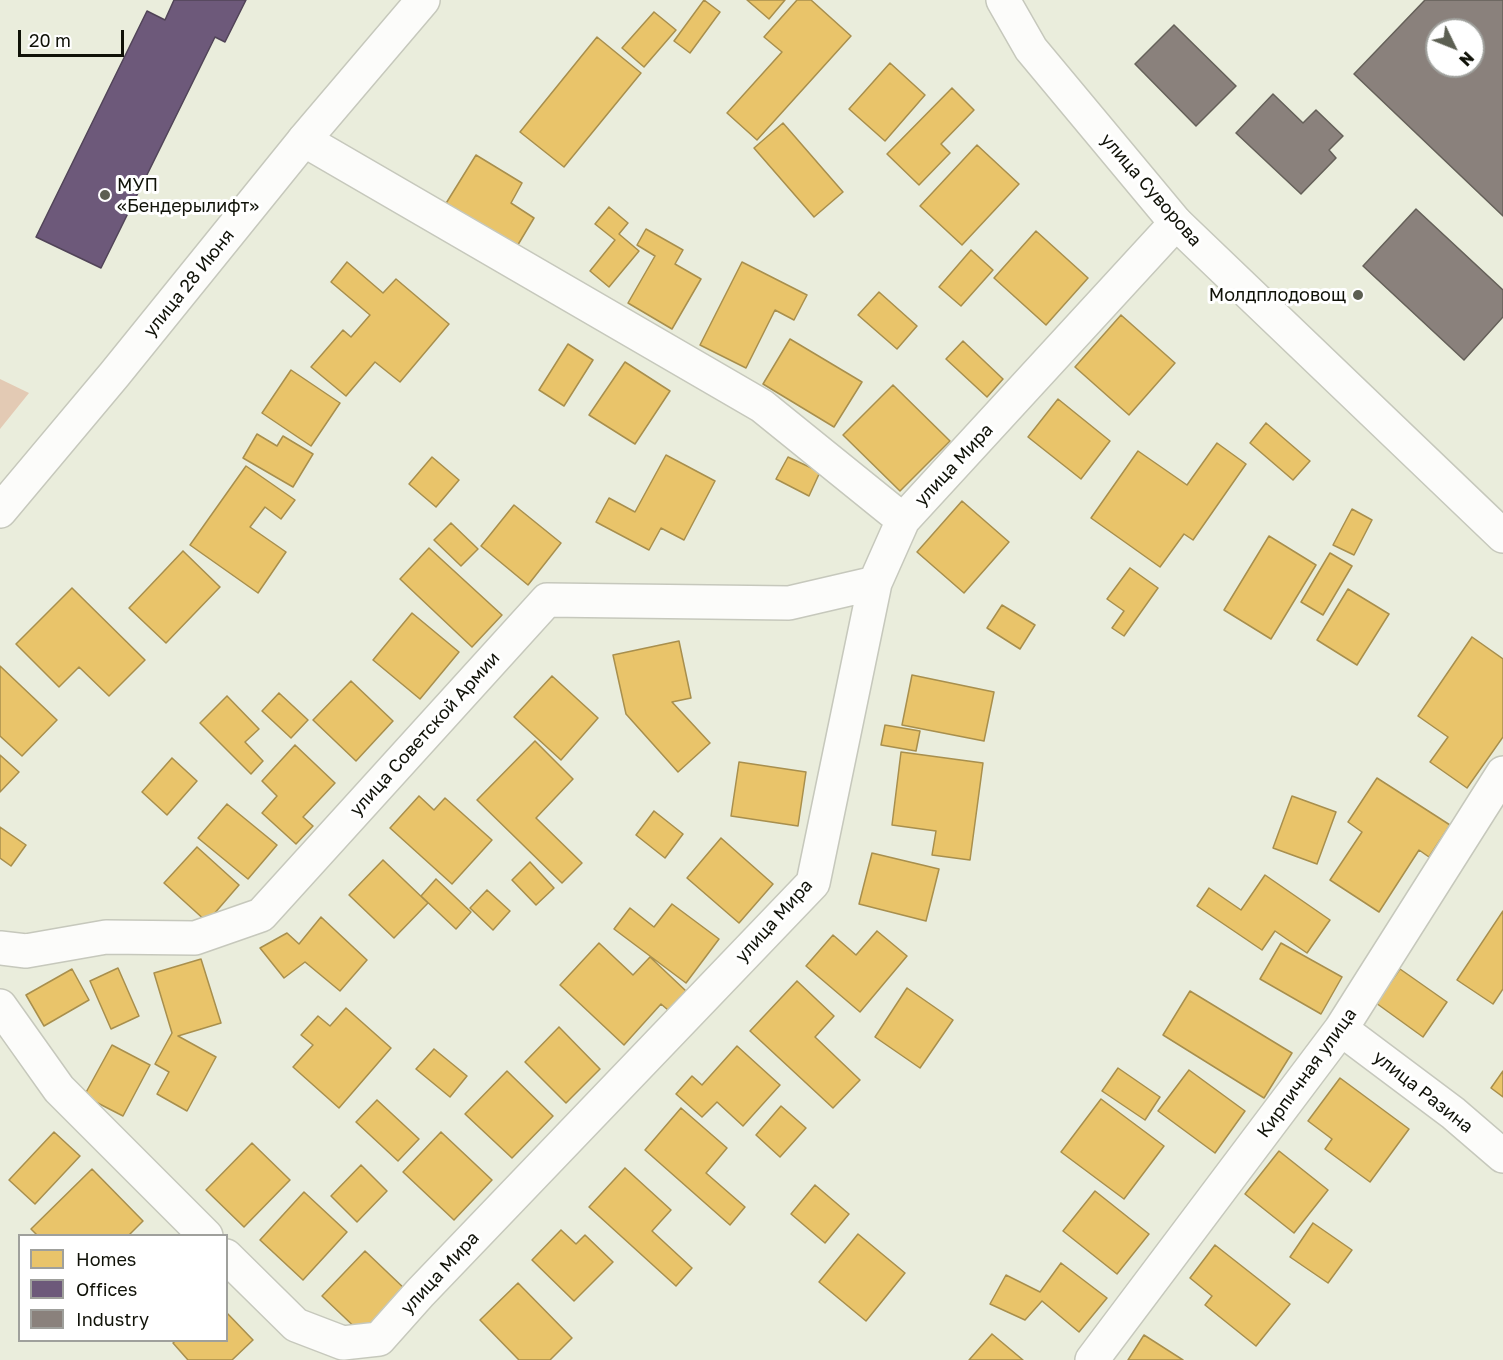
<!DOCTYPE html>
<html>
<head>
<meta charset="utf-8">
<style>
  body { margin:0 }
  #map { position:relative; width:1503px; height:1360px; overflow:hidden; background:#eaeddc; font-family:"Golos Text",sans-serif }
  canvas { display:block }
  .legend { position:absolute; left:18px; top:1234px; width:210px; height:108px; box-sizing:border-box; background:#fff; border:2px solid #9fa09c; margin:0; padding:8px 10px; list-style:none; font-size:18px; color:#101208 }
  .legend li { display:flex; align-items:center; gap:12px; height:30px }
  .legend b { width:30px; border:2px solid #9fa09c }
  .north { position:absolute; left:1425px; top:18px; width:60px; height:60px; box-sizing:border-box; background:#fff; border:2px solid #9fa09c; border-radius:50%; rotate:133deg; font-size:16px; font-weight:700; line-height:24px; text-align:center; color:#101208 }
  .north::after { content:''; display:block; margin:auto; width:21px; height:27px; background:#5c5f52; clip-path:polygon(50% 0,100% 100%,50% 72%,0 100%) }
  .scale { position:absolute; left:18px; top:30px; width:106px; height:27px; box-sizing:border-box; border:3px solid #101208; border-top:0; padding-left:8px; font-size:18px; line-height:21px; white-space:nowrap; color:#101208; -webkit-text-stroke:4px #fff; paint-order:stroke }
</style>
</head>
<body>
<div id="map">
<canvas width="1503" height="1360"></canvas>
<ul class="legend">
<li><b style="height:16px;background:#e9c46a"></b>Homes</li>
<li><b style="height:16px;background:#6d597a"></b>Offices</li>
<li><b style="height:16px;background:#8a817c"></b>Industry</li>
</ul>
<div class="north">N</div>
<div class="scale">20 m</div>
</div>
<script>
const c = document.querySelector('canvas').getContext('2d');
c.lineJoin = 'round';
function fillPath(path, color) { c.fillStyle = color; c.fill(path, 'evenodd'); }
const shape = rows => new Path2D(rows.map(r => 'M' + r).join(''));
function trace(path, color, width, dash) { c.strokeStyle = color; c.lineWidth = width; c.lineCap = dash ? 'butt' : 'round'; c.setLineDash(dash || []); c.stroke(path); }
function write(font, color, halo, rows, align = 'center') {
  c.font = font + ' "Golos Text",sans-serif'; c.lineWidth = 6; c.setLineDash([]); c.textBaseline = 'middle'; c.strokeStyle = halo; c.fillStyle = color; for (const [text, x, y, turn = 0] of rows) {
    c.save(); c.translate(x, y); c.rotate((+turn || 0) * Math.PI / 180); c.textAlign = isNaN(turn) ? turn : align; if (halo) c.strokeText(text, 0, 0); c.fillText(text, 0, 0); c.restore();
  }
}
fillPath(shape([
  [0,379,29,393,0,429]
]), '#e3cab4');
const homes = shape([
  [704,0,720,12,690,53,674,41,704,0],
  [747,0,785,0,769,19,747,0],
  [797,0,811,0,851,36,757,140,727,113,782,52,764,37,797,0],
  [654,12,676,30,644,67,622,48,654,12],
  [597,37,641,73,564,167,520,132,597,37],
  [890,63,925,95,885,141,849,109,890,63],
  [952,88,974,110,941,144,950,153,919,185,887,154,952,88],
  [783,123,843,192,814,217,754,148,783,123],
  [977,145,1019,184,962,245,920,206,977,145],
  [476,155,522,183,511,203,534,218,516,248,445,205,476,155],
  [609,207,628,223,619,234,639,251,609,287,590,271,615,240,595,224,609,207],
  [646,229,683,250,675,264,701,279,672,329,628,303,655,256,637,245,646,229],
  [1036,231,1088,278,1046,325,994,278,1036,231],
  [971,250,993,270,961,306,939,287,971,250],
  [347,262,383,293,396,279,449,324,400,382,375,362,346,396,311,367,343,330,351,337,370,315,331,282,347,262],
  [742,262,807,295,794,320,775,310,746,368,700,345,742,262],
  [879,292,917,326,897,349,858,315,879,292],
  [1121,315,1175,363,1129,415,1075,367,1121,315],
  [790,339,862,382,834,427,763,384,790,339],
  [963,341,1003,379,987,397,946,359,963,341],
  [568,344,593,360,564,406,539,390,568,344],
  [625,362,670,391,635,444,589,415,625,362],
  [291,370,340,403,311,446,262,413,291,370],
  [893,385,950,441,900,491,843,435,893,385],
  [1058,399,1110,441,1081,479,1028,437,1058,399],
  [1266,423,1310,461,1293,480,1250,443,1266,423],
  [257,434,277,446,283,436,313,454,293,487,243,458,257,434],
  [1217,443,1246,464,1193,540,1184,534,1160,567,1091,518,1138,451,1187,485,1217,443],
  [666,455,715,481,684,540,661,528,649,550,596,522,609,498,635,512,666,455],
  [432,457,459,480,436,507,409,484,432,457],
  [788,457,820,472,809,496,776,479,788,457],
  [246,466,295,500,281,519,265,507,250,527,286,552,258,593,190,545,246,466],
  [962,501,1009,542,964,593,917,552,962,501],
  [514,505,561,543,528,585,481,546,514,505],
  [1352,509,1372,520,1354,555,1333,545,1352,509],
  [451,523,478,549,461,566,434,540,451,523],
  [1269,536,1316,565,1271,639,1224,610,1269,536],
  [429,548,502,615,472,647,400,579,429,548],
  [183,551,220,587,166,643,129,608,183,551],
  [1330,553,1352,566,1323,615,1301,602,1330,553],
  [1130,568,1158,588,1124,636,1112,628,1124,611,1107,599,1130,568],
  [72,588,145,660,109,696,79,667,59,687,16,644,72,588],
  [1348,589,1389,614,1357,665,1317,640,1348,589],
  [1002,605,1035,625,1020,649,987,628,1002,605],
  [412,613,459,652,420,699,373,660,412,613],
  [1472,637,1503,659,1503,737,1467,788,1430,762,1448,737,1418,716,1472,637],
  [679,641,691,698,672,702,710,743,678,772,626,714,613,655,679,641],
  [0,666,57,720,22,756,0,736,0,666],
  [912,675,994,692,984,741,902,725,912,675],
  [552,676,598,718,561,760,514,717,552,676],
  [351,681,393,721,356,761,313,720,351,681],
  [279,693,308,720,291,738,262,711,279,693],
  [227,696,259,729,245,742,263,761,251,774,200,723,227,696],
  [885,725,920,731,916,751,881,745,885,725],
  [535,741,573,779,536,818,582,863,562,883,477,800,535,741],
  [295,745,335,783,303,817,313,826,296,844,262,813,277,796,262,781,295,745],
  [901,752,983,763,970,860,932,855,936,831,892,825,901,752],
  [0,755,19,772,0,792,0,755],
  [172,758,197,781,167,815,142,792,172,758],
  [739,762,806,772,798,826,731,816,739,762],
  [1377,778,1450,825,1429,857,1419,850,1379,912,1330,880,1362,832,1348,822,1377,778],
  [419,796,434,810,445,798,492,840,452,884,390,828,419,796],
  [1292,796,1336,812,1317,864,1273,848,1292,796],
  [227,804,277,845,248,879,198,838,227,804],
  [654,811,683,834,665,858,636,835,654,811],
  [0,827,26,845,11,866,0,858,0,827],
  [721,838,773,884,739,923,687,878,721,838],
  [197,847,239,885,207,922,164,883,197,847],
  [872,853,939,869,926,921,859,904,872,853],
  [383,860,428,903,394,938,349,895,383,860],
  [530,862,554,888,536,905,512,880,530,862],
  [1265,875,1330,920,1307,953,1275,931,1262,950,1197,906,1209,888,1241,910,1265,875],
  [436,879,471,912,456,929,421,896,436,879],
  [487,890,510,911,493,930,470,908,487,890],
  [672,904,719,939,686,983,614,929,630,908,654,927,672,904],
  [1503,911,1503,989,1493,1004,1457,980,1503,911],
  [321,917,367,960,340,991,305,962,284,978,260,948,287,933,299,944,321,917],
  [877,931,907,956,860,1012,806,966,833,935,856,955,877,931],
  [599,943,633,975,650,957,686,991,668,1010,661,1004,624,1045,560,985,599,943],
  [1281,943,1342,977,1321,1014,1260,979,1281,943],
  [201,959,221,1023,178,1036,216,1057,187,1111,157,1094,169,1072,155,1064,172,1033,154,973,201,959],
  [118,968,139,1016,111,1029,90,981,118,968],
  [72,969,89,1000,44,1026,26,995,72,969],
  [1400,969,1447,1002,1423,1037,1376,1003,1400,969],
  [797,981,834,1016,815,1037,860,1080,833,1108,750,1031,797,981],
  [907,988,953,1020,920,1068,875,1037,907,988],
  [1190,991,1292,1053,1264,1098,1163,1035,1190,991],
  [346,1008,391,1048,339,1108,293,1067,313,1045,301,1035,318,1016,330,1026,346,1008],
  [559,1027,600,1069,566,1103,525,1062,559,1027],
  [112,1045,150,1065,123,1116,84,1096,112,1045],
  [737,1046,780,1085,743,1126,717,1102,702,1117,676,1094,692,1076,702,1085,737,1046],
  [434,1049,467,1076,450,1097,416,1069,434,1049],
  [1118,1068,1160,1097,1145,1120,1102,1091,1118,1068],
  [1189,1070,1245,1111,1215,1153,1158,1111,1189,1070],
  [507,1071,553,1116,512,1158,465,1114,507,1071],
  [1503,1071,1503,1097,1491,1088,1503,1071],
  [1340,1078,1409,1129,1370,1182,1325,1149,1332,1139,1308,1121,1340,1078],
  [1101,1099,1164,1146,1124,1199,1061,1152,1101,1099],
  [377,1100,419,1139,398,1161,356,1122,377,1100],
  [781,1106,806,1128,780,1157,756,1135,781,1106],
  [681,1108,727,1148,706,1173,745,1207,730,1225,645,1150,681,1108],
  [54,1132,80,1156,35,1204,9,1180,54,1132],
  [441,1132,492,1180,454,1220,403,1172,441,1132],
  [252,1143,290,1180,244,1227,206,1190,252,1143],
  [1279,1151,1328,1190,1294,1233,1245,1194,1279,1151],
  [361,1165,387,1191,357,1222,331,1196,361,1165],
  [625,1168,671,1210,652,1231,692,1268,676,1286,589,1207,625,1168],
  [92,1169,143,1221,128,1236,38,1236,31,1229,92,1169],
  [815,1185,849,1214,825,1243,791,1214,815,1185],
  [1095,1191,1149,1234,1117,1274,1063,1231,1095,1191],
  [304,1192,347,1232,303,1280,260,1240,304,1192],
  [1313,1223,1352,1250,1328,1283,1290,1257,1313,1223],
  [561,1230,576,1244,585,1235,613,1262,574,1301,532,1260,561,1230],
  [858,1234,905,1273,866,1321,819,1282,858,1234],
  [1215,1245,1290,1304,1256,1346,1205,1305,1212,1296,1190,1278,1215,1245],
  [365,1251,407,1291,363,1335,322,1296,365,1251],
  [1061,1263,1107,1298,1079,1332,1042,1301,1025,1320,990,1304,1006,1275,1040,1292,1061,1263],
  [518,1283,572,1338,550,1360,519,1360,480,1320,518,1283],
  [226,1312,253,1340,232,1360,188,1360,173,1343,176,1340,226,1340,226,1312],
  [992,1334,1023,1360,969,1360,992,1334],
  [1144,1335,1183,1360,1128,1360,1144,1335]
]);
fillPath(homes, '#e9c46a');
trace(homes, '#a88f4d', 1.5);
const offices = shape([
  [174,0,246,0,225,42,215,37,101,268,36,237,147,11,165,20,174,0]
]);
fillPath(offices, '#6d597a');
trace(offices, '#514458', 1.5);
const industry = shape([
  [1425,0,1503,0,1503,216,1354,74,1425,0],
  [1437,30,1473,30,1473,66,1437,66,1437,30],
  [1174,25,1236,86,1196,126,1135,64,1174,25],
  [1273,94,1303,123,1316,110,1343,136,1329,150,1336,158,1301,194,1236,133,1273,94],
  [1416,209,1503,290,1503,317,1464,360,1363,266,1416,209]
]);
fillPath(industry, '#8a817c');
trace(industry, '#656059', 1.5);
const minor = shape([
  [304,140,762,406,903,520],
  [0,948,26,951,106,937,195,938,261,915,547,600,789,603,875,583],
  [0,1006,59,1089,206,1236],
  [1341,1029,1453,1113,1503,1156],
  [226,1256,296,1325,343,1343,379,1339,420,1293,813,883,875,583,903,520,1176,223],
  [1092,1360,1341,1029,1503,773]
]);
const major = shape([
  [1003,0,1031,49,1176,223,1503,536],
  [0,511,114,375,304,140,423,0]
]);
trace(minor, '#c6c8bc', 36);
trace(major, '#c6c8bc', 36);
trace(minor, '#fcfcfa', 33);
trace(major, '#fcfcfa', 33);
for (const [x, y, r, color] of [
  [105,195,6,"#5c5f52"],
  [1358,295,6,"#5c5f52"]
]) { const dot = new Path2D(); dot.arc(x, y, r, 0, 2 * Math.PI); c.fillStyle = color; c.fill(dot); trace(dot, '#fff', 2); }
write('18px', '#101208', '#fff', [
  ["МУП",117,185],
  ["«Бендерылифт»",117,206],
  ["Молдплодовощ",1346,295,"right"]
], 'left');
write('18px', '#101208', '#fff', [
  ["улица Суворова",1151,190,49],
  ["улица 28 Июня",189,283,-51],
  ["улица Мира",954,465,-47],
  ["улица Советской Армии",425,734,-48],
  ["улица Мира",774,921,-48],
  ["Кирпичная улица",1307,1073,-54],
  ["улица Разина",1423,1092,38],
  ["улица Мира",440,1273,-47]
]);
</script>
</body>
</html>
